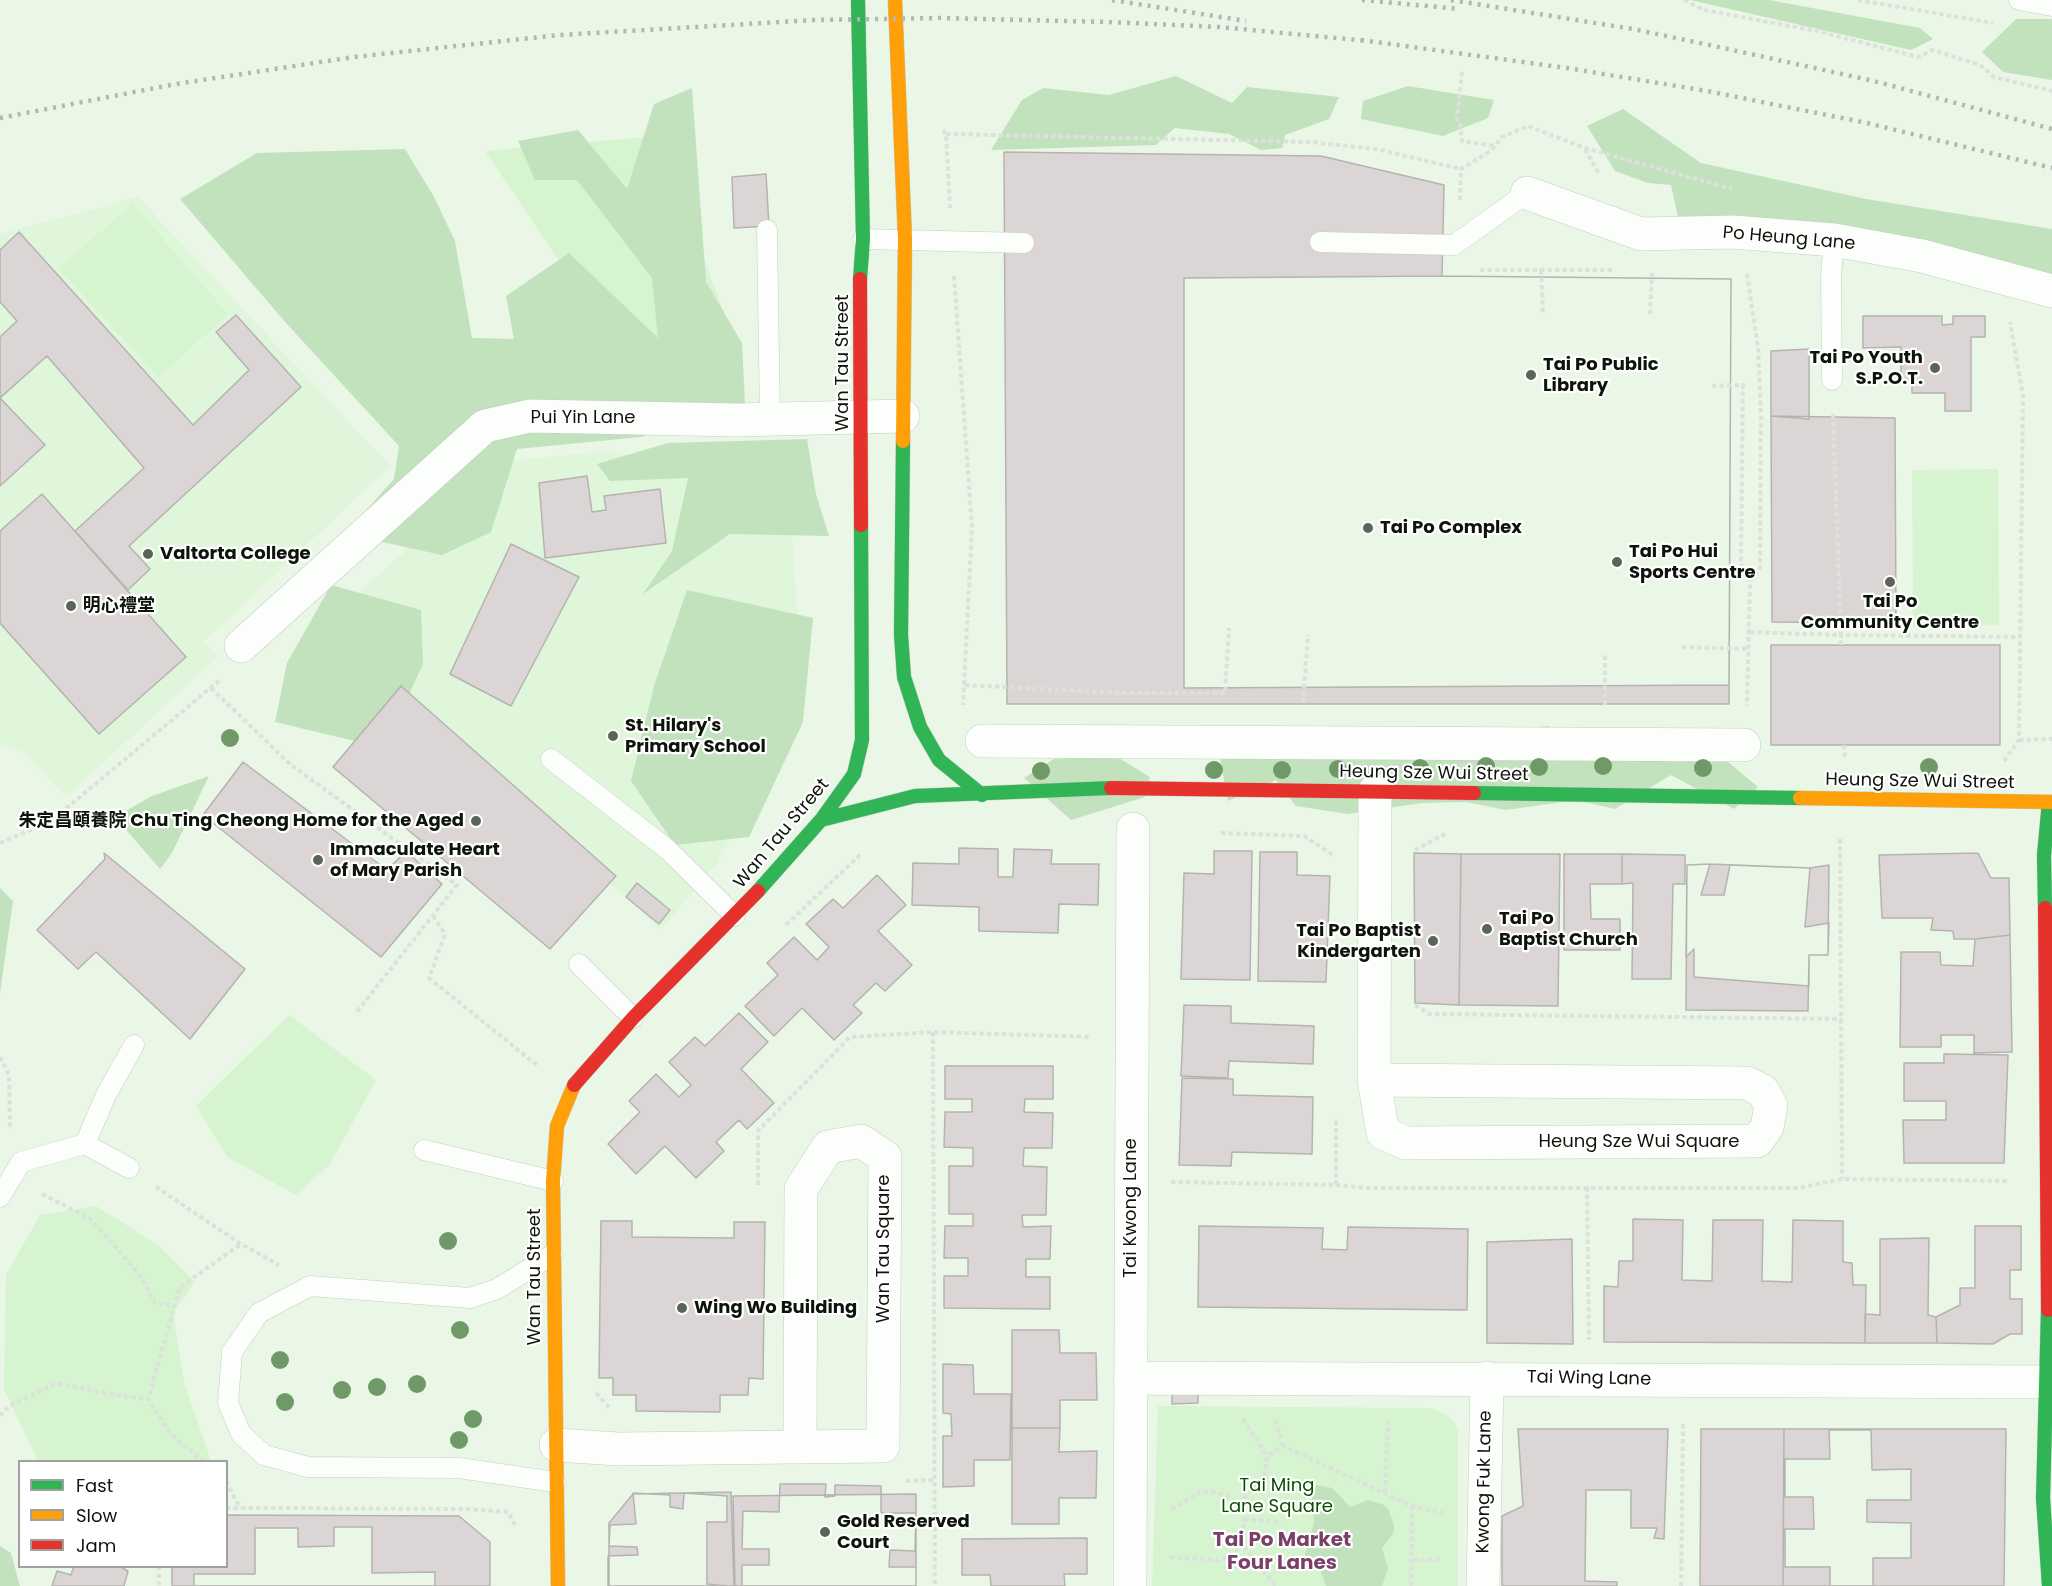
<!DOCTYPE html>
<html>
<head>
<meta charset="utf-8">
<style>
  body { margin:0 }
  #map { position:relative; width:2052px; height:1586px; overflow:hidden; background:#eaf7e7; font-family:Poppins,sans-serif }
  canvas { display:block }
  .legend { position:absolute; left:18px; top:1460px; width:210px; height:108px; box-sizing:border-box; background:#fff; border:2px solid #9ea19d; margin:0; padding:8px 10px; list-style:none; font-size:18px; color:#0d150b }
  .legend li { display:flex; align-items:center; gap:12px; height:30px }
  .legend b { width:30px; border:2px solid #9ea19d }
</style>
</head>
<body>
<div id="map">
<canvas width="2052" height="1586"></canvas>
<ul class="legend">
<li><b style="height:8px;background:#30b455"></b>Fast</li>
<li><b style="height:8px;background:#ff9f0a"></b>Slow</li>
<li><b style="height:8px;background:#e5322d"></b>Jam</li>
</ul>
</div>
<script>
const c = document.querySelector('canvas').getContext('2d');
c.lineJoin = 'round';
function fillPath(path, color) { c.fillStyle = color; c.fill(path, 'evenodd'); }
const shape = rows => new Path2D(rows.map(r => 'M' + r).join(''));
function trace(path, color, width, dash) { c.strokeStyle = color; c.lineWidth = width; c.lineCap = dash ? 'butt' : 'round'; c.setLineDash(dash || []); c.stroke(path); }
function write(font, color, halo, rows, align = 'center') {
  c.font = font + ' Poppins,"Noto Sans TC",sans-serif'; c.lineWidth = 4.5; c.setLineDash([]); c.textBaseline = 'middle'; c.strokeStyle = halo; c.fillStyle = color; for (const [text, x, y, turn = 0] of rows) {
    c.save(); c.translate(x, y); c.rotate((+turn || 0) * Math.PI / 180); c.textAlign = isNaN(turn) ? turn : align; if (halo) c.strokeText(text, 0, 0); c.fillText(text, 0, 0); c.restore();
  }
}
fillPath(shape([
  [138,197,390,466,204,642,218,656,67,797,23,752,0,744,0,234],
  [608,451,713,469,791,513,801,679,754,792,716,865,661,930,325,622,441,520,489,463]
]), '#dff6db');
fillPath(shape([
  [658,136,724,313,688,349,618,348,485,151],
  [133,204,228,314,159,377,58,268],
  [1998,469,1999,625,1913,626,1912,470],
  [289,1015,376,1080,330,1164,296,1195,227,1157,196,1106],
  [96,1206,158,1245,195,1282,173,1313,184,1382,211,1461,38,1461,4,1389,6,1275,40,1215],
  [1158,1406,1429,1408,1448,1415,1455,1422,1458,1432,1458,1586,1152,1586]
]), '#d6f4d0');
fillPath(shape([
  [1690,0,1769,0,1920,28,1933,39,1911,50],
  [2016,19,2052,19,2052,80,2003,72,1982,52],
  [1176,76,1232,103,1247,87,1339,97,1329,119,1285,135,1282,148,1261,150,1229,134,1175,128,1156,145,991,150,1022,100,1043,88,1109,95],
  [1408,86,1494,100,1488,118,1443,136,1361,119,1363,101],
  [692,88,706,282,742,343,745,403,641,437,517,449,491,532,442,555,345,534,394,479,399,446,286,323,180,199,257,153,405,149,434,197,455,241,472,338,514,339,506,296,569,253,658,338,652,278,577,180,535,180,518,141,578,130,627,189,654,104],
  [1623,109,1701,163,1866,199,2052,229,2052,289,1679,222,1671,185,1648,183,1615,171,1587,126],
  [807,439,816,494,829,536,730,534,643,594,672,551,688,478,610,481,597,464,668,443],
  [331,585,421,610,423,664,384,748,275,722,287,663],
  [687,590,813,618,803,722,749,837,675,845,631,781,654,686],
  [1548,726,1632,756,1721,756,1758,787,1734,809,1671,775,1615,809,1576,800,1506,810,1466,802,1422,803,1348,814,1296,806,1276,780,1228,801,1220,758],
  [1114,755,1150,777,1145,797,1071,820,1024,778,1054,759],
  [209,776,172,853,160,869,115,817,152,796],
  [0,888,13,901,0,993],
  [1311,1484,1332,1488,1350,1507,1368,1500,1382,1504,1388,1509,1394,1525,1393,1534,1382,1548,1388,1568,1382,1586,1326,1586,1319,1567,1302,1565,1314,1523],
  [0,1546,11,1553,20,1586,0,1586]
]), '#c1e2bc');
const building = shape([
  [1004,152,1321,156,1444,185,1442,276,1731,279,1729,704,1007,704,1004,152],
  [766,174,769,226,734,228,732,177,766,174],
  [19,232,193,425,249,370,216,332,236,315,301,387,129,546,150,569,128,590,75,531,144,468,47,356,0,398,45,445,0,486,0,337,17,321,0,302,0,250,19,232],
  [1442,276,1731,279,1729,685,1184,688,1184,278,1442,276],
  [1863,316,1942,316,1942,325,1953,324,1953,316,1985,316,1985,337,1971,337,1971,411,1945,411,1945,393,1912,393,1912,380,1901,380,1901,347,1863,348,1863,316],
  [1809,349,1809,419,1771,416,1771,351,1809,349],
  [1771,416,1895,418,1896,623,1772,622,1771,416],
  [587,476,592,512,606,510,604,496,660,489,666,543,545,558,539,483,587,476],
  [42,494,186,657,99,734,0,623,0,531,42,494],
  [511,544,579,577,511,706,450,674,511,544],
  [1771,645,2000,645,2000,745,1771,745,1771,645],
  [401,686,616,876,550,949,333,767,401,686],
  [243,762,387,870,406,851,442,884,381,957,203,815,243,762],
  [959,848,998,849,998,877,1013,877,1014,849,1052,850,1051,864,1099,864,1098,905,1059,904,1058,933,979,931,979,907,912,905,913,863,959,864,959,848],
  [1214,851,1252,851,1250,980,1181,979,1184,873,1214,874,1214,851],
  [1260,852,1297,852,1297,875,1330,876,1326,982,1258,981,1260,852],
  [104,853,245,969,190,1039,96,952,78,969,37,930,105,859,104,853],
  [1414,853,1461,854,1459,1005,1415,1003,1414,853],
  [1978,853,1991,878,2009,878,2010,935,1975,939,1954,939,1953,931,1931,930,1933,918,1882,918,1879,855,1978,853],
  [1461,854,1560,854,1558,1006,1459,1005,1461,854],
  [1564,854,1622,854,1622,884,1590,884,1591,919,1620,919,1620,950,1564,950,1564,854],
  [1622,854,1685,855,1685,884,1673,884,1671,979,1632,979,1633,883,1622,884,1622,854],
  [1710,864,1810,868,1829,865,1828,955,1809,955,1808,1011,1686,1010,1687,865,1710,864],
  [1710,864,1701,895,1724,895,1730,865,1810,868,1805,927,1829,923,1828,955,1809,955,1809,986,1694,977,1694,949,1686,957,1687,865,1710,864],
  [877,875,906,905,878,931,912,965,885,991,876,983,853,1005,862,1013,834,1040,802,1008,774,1036,745,1006,778,975,767,963,794,937,817,960,829,947,806,924,833,899,843,908,877,875],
  [637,883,670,910,659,924,626,897,637,883],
  [2010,935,2012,1052,1974,1053,1974,1035,1941,1035,1941,1047,1900,1047,1901,952,1940,952,1941,965,1973,966,1975,939,2010,935],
  [1184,1005,1231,1006,1231,1023,1314,1026,1313,1064,1229,1061,1228,1078,1181,1076,1184,1005],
  [739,1013,768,1042,741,1069,774,1103,747,1129,739,1120,716,1142,724,1151,696,1178,665,1146,636,1174,608,1144,640,1112,629,1101,656,1074,679,1097,691,1085,669,1062,695,1037,705,1046,739,1013],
  [1944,1054,2008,1055,2004,1163,1904,1163,1903,1120,1946,1120,1946,1101,1904,1101,1904,1063,1944,1063,1944,1054],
  [945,1066,1053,1066,1053,1099,1025,1099,1024,1112,1053,1113,1052,1148,1024,1148,1023,1166,1047,1167,1046,1215,1022,1215,1023,1227,1051,1226,1050,1259,1026,1259,1026,1277,1050,1277,1050,1309,944,1308,944,1276,968,1276,968,1258,944,1258,945,1226,973,1226,973,1214,949,1214,949,1166,973,1166,973,1148,944,1147,945,1112,972,1112,972,1099,945,1099,945,1066],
  [1182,1078,1233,1079,1233,1095,1313,1097,1312,1154,1232,1152,1231,1166,1179,1165,1182,1078],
  [1633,1219,1683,1220,1682,1280,1712,1281,1713,1220,1763,1220,1762,1281,1792,1282,1793,1220,1843,1221,1843,1262,1852,1263,1853,1285,1866,1285,1865,1343,1604,1342,1604,1286,1618,1287,1619,1261,1633,1261,1633,1219],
  [601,1221,632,1221,632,1237,734,1238,734,1222,765,1222,763,1379,749,1378,748,1395,720,1395,720,1412,636,1411,636,1395,613,1395,613,1378,599,1378,601,1221],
  [1199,1226,1323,1228,1322,1249,1347,1250,1348,1227,1468,1229,1467,1310,1198,1307,1199,1226],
  [1975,1226,2021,1226,2021,1270,2010,1270,2010,1299,2022,1299,2022,1334,2010,1334,1993,1344,1937,1343,1936,1317,1960,1305,1960,1288,1975,1288,1975,1226],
  [1929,1238,1928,1315,1936,1317,1937,1343,1865,1343,1865,1314,1880,1315,1880,1239,1929,1238],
  [1572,1239,1573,1344,1487,1343,1487,1242,1572,1239],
  [1012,1330,1059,1330,1060,1353,1096,1353,1097,1400,1060,1400,1060,1428,1012,1428,1012,1330],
  [943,1364,973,1365,974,1394,1011,1394,1010,1460,974,1460,974,1486,943,1487,943,1436,952,1436,951,1414,943,1413,943,1364],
  [1198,1390,1198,1403,1172,1404,1172,1391,1198,1390],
  [1012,1428,1060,1428,1059,1452,1097,1451,1096,1498,1059,1498,1059,1524,1012,1524,1012,1428],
  [1518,1429,1668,1429,1664,1539,1654,1538,1657,1528,1631,1528,1631,1490,1586,1490,1585,1581,1617,1582,1617,1586,1502,1586,1502,1516,1523,1506,1518,1429],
  [1701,1429,1784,1429,1783,1586,1700,1586,1701,1429],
  [1784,1429,2006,1429,2004,1586,1783,1586,1784,1429],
  [1829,1430,1871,1430,1872,1470,1911,1469,1911,1500,1867,1500,1867,1522,1911,1523,1911,1558,1873,1558,1873,1586,1830,1586,1830,1567,1785,1567,1785,1529,1814,1529,1813,1497,1785,1497,1785,1459,1830,1459,1829,1430],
  [780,1484,826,1484,825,1497,835,1496,835,1485,881,1486,881,1513,916,1513,915,1551,890,1550,889,1567,916,1567,916,1586,742,1586,742,1565,769,1565,769,1549,742,1549,743,1511,779,1512,780,1484],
  [731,1492,734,1586,609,1586,609,1523,633,1494,731,1492],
  [633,1493,670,1495,670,1507,683,1509,684,1493,727,1496,727,1522,707,1522,707,1584,727,1586,608,1586,608,1556,638,1555,637,1547,609,1546,610,1525,636,1524,633,1493],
  [916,1494,916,1586,735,1586,733,1496,916,1494],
  [226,1515,459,1516,490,1542,490,1586,172,1586,172,1566,226,1566,226,1515],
  [334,1527,372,1527,372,1573,435,1572,435,1586,194,1586,194,1574,255,1574,255,1528,298,1528,298,1547,334,1546,334,1527],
  [1087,1538,1087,1574,1064,1574,1065,1586,991,1586,990,1575,962,1575,962,1539,1087,1538],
  [74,1566,119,1566,128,1571,124,1586,52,1586,57,1571,71,1575,74,1566]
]);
fillPath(building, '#dcd5d6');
trace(building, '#b4b3b0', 1.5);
const lane = shape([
  [2019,0,2052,6],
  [767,230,770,419],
  [863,239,1024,243],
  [1320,242,1454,245,1527,193],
  [1832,380,1831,275,1834,240],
  [551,759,667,849,735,916],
  [579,964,633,1018],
  [85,1144,106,1095,134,1045],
  [424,1150,553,1181],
  [0,1197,21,1162,85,1144,129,1168],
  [552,1255,497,1289,470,1298,310,1286,259,1313,232,1352,228,1403,241,1434,264,1455,308,1467,459,1468,555,1482]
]);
const street = shape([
  [1527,193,1641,234,1733,232,1834,240,1922,256,2052,291],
  [241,646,485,426,530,416,737,420,903,416],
  [982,741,1744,745],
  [1374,1080,1747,1083,1763,1091,1771,1106,1767,1127,1757,1141,1406,1143,1383,1133,1374,1080],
  [1374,1080,1375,791],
  [1130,1378,2048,1382],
  [556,1445,618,1449,883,1446,885,1157,861,1141,828,1147,801,1189,800,1445],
  [1130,1586,1133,829],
  [1483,1586,1487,1378]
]);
const fast = shape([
  [858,0,863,239,860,279],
  [903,441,901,635,904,677,920,727,939,760,982,795],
  [1474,793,1800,798],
  [821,820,915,796,1111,788],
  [758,891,821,820,854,774,862,740,861,525],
  [2045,908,2044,855,2049,802],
  [2048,1310,2043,1498,2049,1586]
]);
const slow = shape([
  [895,0,905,239,903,441],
  [1800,798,2052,802],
  [558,1586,553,1181,557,1126,574,1085]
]);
const jam = shape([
  [860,279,861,525],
  [1111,788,1474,793],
  [2045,908,2048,1310],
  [574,1085,633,1018,758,891]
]);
trace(lane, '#c4cec2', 21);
trace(street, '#c4cec2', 34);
trace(fast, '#c4cec2', 15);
trace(slow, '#c4cec2', 15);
trace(jam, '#c4cec2', 15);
trace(shape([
  [1684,0,1704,10,1817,31,1918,57,1933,50,1980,65,1994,77,2052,91],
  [1858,0,1993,23],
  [1462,72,1457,120,1460,124,1462,141,1496,146],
  [943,130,946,134,950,208],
  [946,134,1310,142,1376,149,1461,169],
  [1585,149,1599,174],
  [1460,200,1461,169,1492,150,1502,137,1528,126,1585,148,1732,189],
  [1480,270,1613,270],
  [1541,270,1543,315],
  [1747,274,1758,348,1761,413,1760,569,1750,581,1747,706],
  [954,276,972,527,963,705],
  [1650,314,1652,273],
  [1712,386,1743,385,1741,560,1742,571,1750,581],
  [1750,632,1841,635,1833,414],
  [1841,645,1841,635,2020,637],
  [1682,647,1750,649],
  [965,685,1121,693,1225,693,1229,628],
  [211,688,291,765,457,885,355,1014],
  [1303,703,1308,635],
  [1605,705,1605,655],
  [2019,740,2052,739],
  [1844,745,1845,759],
  [2004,761,2019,740,2023,396,2010,322],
  [1221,833,1304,836,1333,855],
  [1840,839,1842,1179],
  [0,843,51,821,220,680],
  [1415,850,1445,834],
  [433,916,445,934,429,978,538,1066],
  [786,925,861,854],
  [1415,1005,1429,1014,1841,1019],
  [933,1032,935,1586],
  [0,1057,9,1075,10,1130],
  [1171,1182,1336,1185,1336,1117],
  [758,1185,758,1131,850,1037,933,1032,1092,1037],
  [1336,1185,1365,1188,1799,1188,1842,1179,2008,1181],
  [156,1187,241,1244,279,1265],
  [1587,1187,1589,1340],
  [42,1194,91,1219,138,1273,156,1304,173,1305],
  [596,1393,609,1407],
  [0,1416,9,1406,57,1383,120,1396,148,1399],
  [1243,1419,1267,1456],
  [1276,1420,1283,1446],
  [204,1462,170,1433,148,1399,180,1287,241,1244],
  [226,1481,240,1508],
  [906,1481,934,1480],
  [1385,1492,1388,1419],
  [1239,1504,1264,1476,1267,1456,1283,1446,1412,1506,1443,1513],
  [226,1508,468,1509,508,1512,515,1525],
  [1171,1509,1202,1491,1224,1494,1239,1504,1244,1519,1243,1545,1276,1586],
  [1244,1519,1282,1522],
  [1170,1557,1221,1560,1243,1545],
  [1413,1560,1442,1559],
  [159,1566,159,1586],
  [1411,1586,1412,1506],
  [1681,1586,1683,1422]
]), '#dce1dc', 4, [4.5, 3]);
trace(lane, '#fcfefb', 20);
trace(street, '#fcfefb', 33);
trace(fast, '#30b455', 14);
trace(slow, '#ff9f0a', 14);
trace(jam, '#e5322d', 14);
trace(shape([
  [1112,0,1246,21],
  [1362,0,1460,9],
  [1451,0,1633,29,1714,46,1874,81,2052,129],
  [1361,40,1567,68,1707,91,1867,123,2052,168],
  [0,118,176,84,354,57,559,35,815,20,941,18,1109,22,1219,27,1368,41]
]), '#b3b6b2', 4.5, [3, 6]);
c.fillStyle = '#6f9a68';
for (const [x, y] of [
  [230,738],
  [1486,766],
  [1603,766],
  [1539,767],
  [1929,767],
  [1420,768],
  [1703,768],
  [1338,769],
  [1214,770],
  [1282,770],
  [1041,771],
  [448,1241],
  [460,1330],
  [280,1360],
  [417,1384],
  [377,1387],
  [342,1390],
  [285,1402],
  [473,1419],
  [459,1440]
]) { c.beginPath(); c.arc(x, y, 9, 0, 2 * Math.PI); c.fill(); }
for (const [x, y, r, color] of [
  [1935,368,6,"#5a6458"],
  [1531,375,6,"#5a6458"],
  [1368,528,6,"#5a6458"],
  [148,554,6,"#5a6458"],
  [1617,562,6,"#5a6458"],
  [1890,582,6,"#5a6458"],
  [71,606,6,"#5a6458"],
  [613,736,6,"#5a6458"],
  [476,821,6,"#5a6458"],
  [318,860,6,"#5a6458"],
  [1487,929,6,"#5a6458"],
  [1433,941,6,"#5a6458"],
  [682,1308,6,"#5a6458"],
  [825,1532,6,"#5a6458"]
]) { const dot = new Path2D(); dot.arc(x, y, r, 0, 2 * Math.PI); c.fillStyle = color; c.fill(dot); trace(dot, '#fff', 2); }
write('18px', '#0d150b', '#fff', [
  ["Po Heung Lane",1789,239,5],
  ["Wan Tau Street",843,363,-90],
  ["Pui Yin Lane",583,418],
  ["Heung Sze Wui Street",1434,774,1],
  ["Heung Sze Wui Street",1920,782,1],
  ["Wan Tau Street",782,834,-50],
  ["Heung Sze Wui Square",1639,1142],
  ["Tai Kwong Lane",1131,1208,-90],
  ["Wan Tau Square",884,1249,-90],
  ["Wan Tau Street",535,1277,-90],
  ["Tai Wing Lane",1589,1379,1],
  ["Kwong Fuk Lane",1485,1482,-89]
]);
write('bold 18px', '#0d150b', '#fff', [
  ["Tai Po Youth",1923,358,"right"],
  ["S.P.O.T.",1923,379,"right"],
  ["Tai Po Public",1543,365],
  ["Library",1543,386],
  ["Tai Po Complex",1380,528],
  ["Tai Po Hui",1629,552],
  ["Sports Centre",1629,573],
  ["Valtorta College",160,554],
  ["Tai Po",1890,602,"center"],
  ["Community Centre",1890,623,"center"],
  ["明心禮堂",83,606],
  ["St. Hilary's",625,726],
  ["Primary School",625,747],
  ["朱定昌頤養院 Chu Ting Cheong Home for the Aged",464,821,"right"],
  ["Immaculate Heart",330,850],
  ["of Mary Parish",330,871],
  ["Tai Po",1499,919],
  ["Baptist Church",1499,940],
  ["Tai Po Baptist",1421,931,"right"],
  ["Kindergarten",1421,952,"right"],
  ["Wing Wo Building",694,1308],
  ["Gold Reserved",837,1522],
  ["Court",837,1543]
], 'left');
write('18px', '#0a4e00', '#fff', [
  ["Tai Ming",1277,1486],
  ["Lane Square",1277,1507]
]);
write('bold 20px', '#7c3f68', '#fff', [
  ["Tai Po Market",1282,1541],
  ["Four Lanes",1282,1564]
]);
</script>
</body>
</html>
